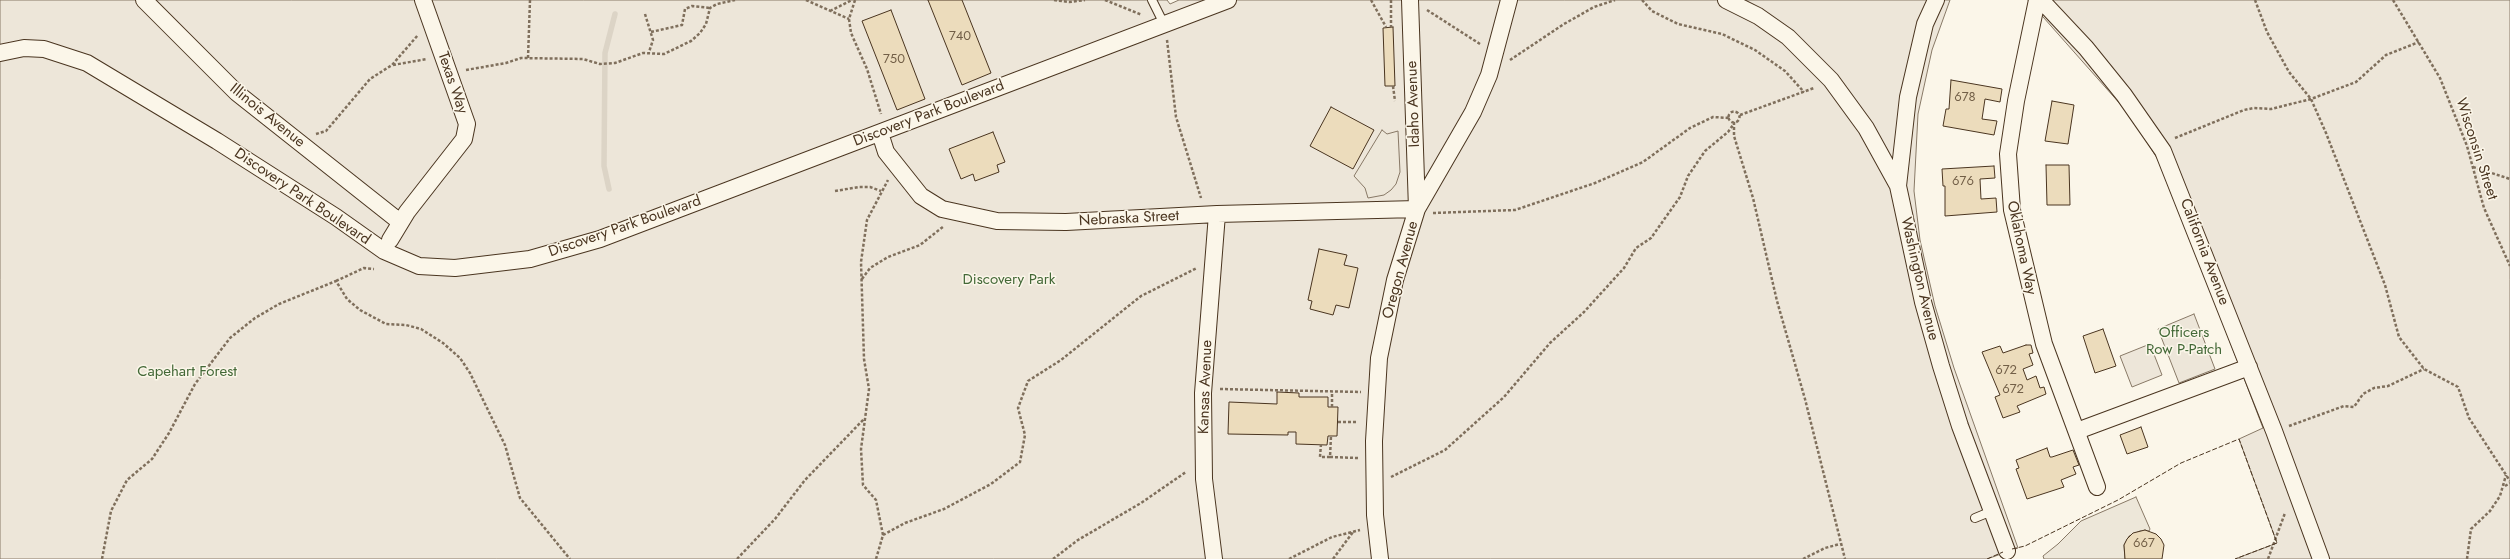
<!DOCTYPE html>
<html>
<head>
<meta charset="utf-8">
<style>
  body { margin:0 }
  canvas { display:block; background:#fbf6e9 }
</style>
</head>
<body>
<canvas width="2510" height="559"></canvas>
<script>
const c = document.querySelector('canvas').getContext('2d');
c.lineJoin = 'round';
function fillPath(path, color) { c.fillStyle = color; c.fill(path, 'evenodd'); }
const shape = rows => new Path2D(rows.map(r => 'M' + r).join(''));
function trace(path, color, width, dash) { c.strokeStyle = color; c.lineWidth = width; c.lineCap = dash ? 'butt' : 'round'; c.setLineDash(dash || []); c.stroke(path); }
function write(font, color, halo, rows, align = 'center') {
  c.font = font + ' Jost,sans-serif'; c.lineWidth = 3; c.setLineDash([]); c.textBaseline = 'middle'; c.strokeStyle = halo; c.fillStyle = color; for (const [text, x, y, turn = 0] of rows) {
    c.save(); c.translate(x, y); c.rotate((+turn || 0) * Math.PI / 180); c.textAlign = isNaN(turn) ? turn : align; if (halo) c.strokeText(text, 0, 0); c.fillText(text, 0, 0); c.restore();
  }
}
const green = shape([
  [0,0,1167,0,1170,4,1179,0,1950,0,1932,50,1918,114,1914,191,1920,240,1935,306,1954,368,2018,548,1987,559,0,559,0,0],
  [2028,0,2510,0,2510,559,2235,559,2277,543,2239,439,2263,428,2164,169,2129,114,2028,0],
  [2194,314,2215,369,2179,383,2158,329,2194,314],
  [2150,344,2162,375,2132,387,2120,356,2150,344]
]);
fillPath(green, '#ede6d9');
trace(green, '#887966', 1);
const parking = shape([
  [1382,130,1387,134,1398,131,1400,172,1396,184,1391,190,1384,195,1368,198,1365,188,1354,176,1382,130],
  [2136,497,2150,529,2149,531,2140,531,2129,536,2124,545,2125,559,2044,559,2043,556,2058,544,2081,521,2136,497]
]);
fillPath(parking, '#ede7d9');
trace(parking, '#887966', 1);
trace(shape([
  [609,189,604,166,605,53,615,14]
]), '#dcd4c6', 5.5);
const building = shape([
  [928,0,962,0,991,73,962,85,928,0],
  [891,10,925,99,897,110,862,21,891,10],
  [1393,27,1395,86,1385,86,1383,28,1393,27],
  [1951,80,2002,89,2000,102,1985,99,1982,119,1997,121,1994,135,1943,126,1946,109,1949,109,1951,80],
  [2052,101,2074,105,2068,144,2045,141,2052,101],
  [1331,107,1374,130,1353,169,1310,146,1331,107],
  [993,132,1005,162,997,165,999,172,975,181,973,174,961,179,949,149,993,132],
  [2046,165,2069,165,2070,205,2047,205,2046,165],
  [1994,166,1995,178,1980,179,1981,199,1996,198,1997,212,1945,216,1945,186,1943,186,1942,169,1994,166],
  [1319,249,1347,255,1344,265,1358,268,1349,308,1336,305,1333,315,1310,309,1312,301,1308,300,1319,249],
  [2103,329,2116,366,2095,373,2083,336,2103,329],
  [2026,345,2031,345,2033,353,2029,354,2033,365,2023,369,2027,380,2036,376,2040,388,2044,387,2046,394,2017,406,2020,412,2003,418,1995,397,2000,395,1982,352,2000,346,2003,353,2026,345],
  [1277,392,1299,393,1299,397,1328,397,1328,407,1338,407,1337,436,1328,436,1327,445,1296,444,1296,432,1288,432,1288,435,1228,434,1229,402,1277,404,1277,392],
  [2141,427,2148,447,2127,454,2120,435,2141,427],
  [2047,448,2050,457,2052,457,2073,450,2079,465,2073,467,2076,474,2061,480,2064,487,2027,499,2016,469,2019,468,2016,460,2047,448],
  [2145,530,2156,534,2161,539,2164,545,2162,559,2125,559,2124,545,2127,539,2133,533,2145,530]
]);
fillPath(building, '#ecdcbc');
trace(building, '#4a3520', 1);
const lane = shape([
  [1152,0,1164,24],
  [1975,518,1992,511]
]);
const street = shape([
  [144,0,237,93,400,222],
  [1410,0,1417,209],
  [1726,0,1758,16,1788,37,1831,80,1866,128,1898,186],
  [1936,0,1925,24,1908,97,1898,186,1923,302,1941,366,1960,426,2007,551],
  [2037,0,2016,101,2008,154,2012,210,2044,344,2097,487],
  [2041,0,2086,48,2124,95,2163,151,2274,431,2321,559],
  [0,53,24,48,44,49,87,63,217,141,336,217,384,251,419,266,455,268,530,259,600,239,1228,0],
  [880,133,886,152,921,196,942,209,997,221,1066,222,1217,214,1417,209],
  [390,240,407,212,464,139,467,124,423,0],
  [2077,431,2249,367],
  [1214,559,1204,479,1203,393,1217,214],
  [1380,559,1375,515,1374,441,1379,358,1395,280,1417,209,1473,112,1489,75,1509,0]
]);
trace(lane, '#4a3520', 10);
trace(street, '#4a3520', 18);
trace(shape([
  [806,0,849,19],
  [855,0,849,19,851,33,867,69,881,114],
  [1054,0,1069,2,1085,0],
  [1105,0,1142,15],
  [1371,0,1386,27],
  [1391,0,1391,27],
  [1642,0,1652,11,1678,24,1722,34,1755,50,1785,71,1804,92],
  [2255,0,2267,32,2289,72,2311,99,2326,133,2385,285,2399,337,2424,369,2458,387,2469,418,2510,481],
  [2393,0,2440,78,2467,146,2484,208,2510,266],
  [1427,10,1480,44],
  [830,11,852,0],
  [645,14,653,40,649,52],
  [651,32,682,25,685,9,692,6,710,8],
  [1167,40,1176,117,1201,198],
  [528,58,530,0],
  [1510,60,1564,24,1594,7,1615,0],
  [393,65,427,59],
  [466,70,506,63,521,58,583,59,600,64,615,63,643,53,664,54,691,41,700,33,706,24,710,8,717,4,735,0],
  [1393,86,1395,101],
  '1728.5 117a5.5 5.5 0 1 1 11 0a5.5 5.5 0 1 1-11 0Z',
  [1740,115,1814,88],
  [1734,122,1734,136,1753,198,1777,301,1805,399,1845,559],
  [316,134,326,131,370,79,392,65,418,35],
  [2175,138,2244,110,2254,108,2271,109,2311,99,2356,82,2386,55,2419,42],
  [2473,167,2510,179],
  [835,191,859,187,870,187,881,191],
  [1433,213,1515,210,1595,183,1643,162,1690,128,1713,117,1729,118],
  [862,279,870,268,888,257,920,245,944,226],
  [336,281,364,268,374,269],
  [1220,389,1361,392],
  [1332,407,1332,392],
  [1338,422,1358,422],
  [2289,426,2344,406,2354,407,2363,394,2374,388,2388,386,2424,369],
  [1321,444,1320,457,1330,457,1331,436],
  [1330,457,1358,458],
  [1391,477,1445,450,1504,397,1550,343,1584,312,1624,268,1636,248,1651,238,1680,197,1688,176,1705,151,1728,132,1733,125],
  [2505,486,2510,483],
  [883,535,905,523,944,509,991,484,1020,462,1025,435,1018,408,1028,381,1061,360,1141,296,1197,268],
  [102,559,111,511,127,480,152,459,169,433,195,384,230,338,255,318,279,304,336,281,347,299,360,310,386,324,406,325,421,329,443,343,460,358,470,373,505,445,520,498,570,559],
  [737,559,775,519,805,480,864,419],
  [876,559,883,535,876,500,863,485,861,449,869,389,864,359,861,262,867,220,888,180],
  [1053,559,1078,540,1141,503,1186,472],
  [1289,559,1332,537,1360,530],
  [1333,559,1353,532],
  [1803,559,1825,548,1840,544],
  [2268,559,2285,513],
  [2467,559,2471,529,2490,511,2500,496,2506,475]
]), '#7f6f5c', 2.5, [3, 2]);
trace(lane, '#fbf6e9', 8);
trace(street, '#fbf6e9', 16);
trace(shape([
  [2012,549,2025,546,2118,500,2181,463,2239,439,2277,543,2235,559],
  [1987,559,2003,552]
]), '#4a3520', 1, [5, 2]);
write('13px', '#725f47', null, [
  ["740",960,37],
  ["750",894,60],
  ["678",1965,98],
  ["676",1963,182],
  ["672",2006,371],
  ["672",2013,390],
  ["667",2144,544]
]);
write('15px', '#4a3520', '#fbf6e9', [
  ["Texas Way",452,83,71],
  ["Idaho Avenue",1414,104,-92],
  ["Discovery Park Boulevard",929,114,-21],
  ["Illinois Avenue",267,116,39],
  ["Wisconsin Street",2476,149,72],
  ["Discovery Park Boulevard",302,197,34],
  ["Nebraska Street",1129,219,-3],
  ["Discovery Park Boulevard",625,227,-19],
  ["Oklahoma Way",2021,248,78],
  ["California Avenue",2204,252,69],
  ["Oregon Avenue",1401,270,-75],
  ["Washington Avenue",1919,279,77],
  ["Kansas Avenue",1206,387,-88]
]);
write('15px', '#436837', '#fbf6e9', [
  ["Discovery Park",1009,280],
  ["Officers",2184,333],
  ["Row P-Patch",2184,350],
  ["Capehart Forest",187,372]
]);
</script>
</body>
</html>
